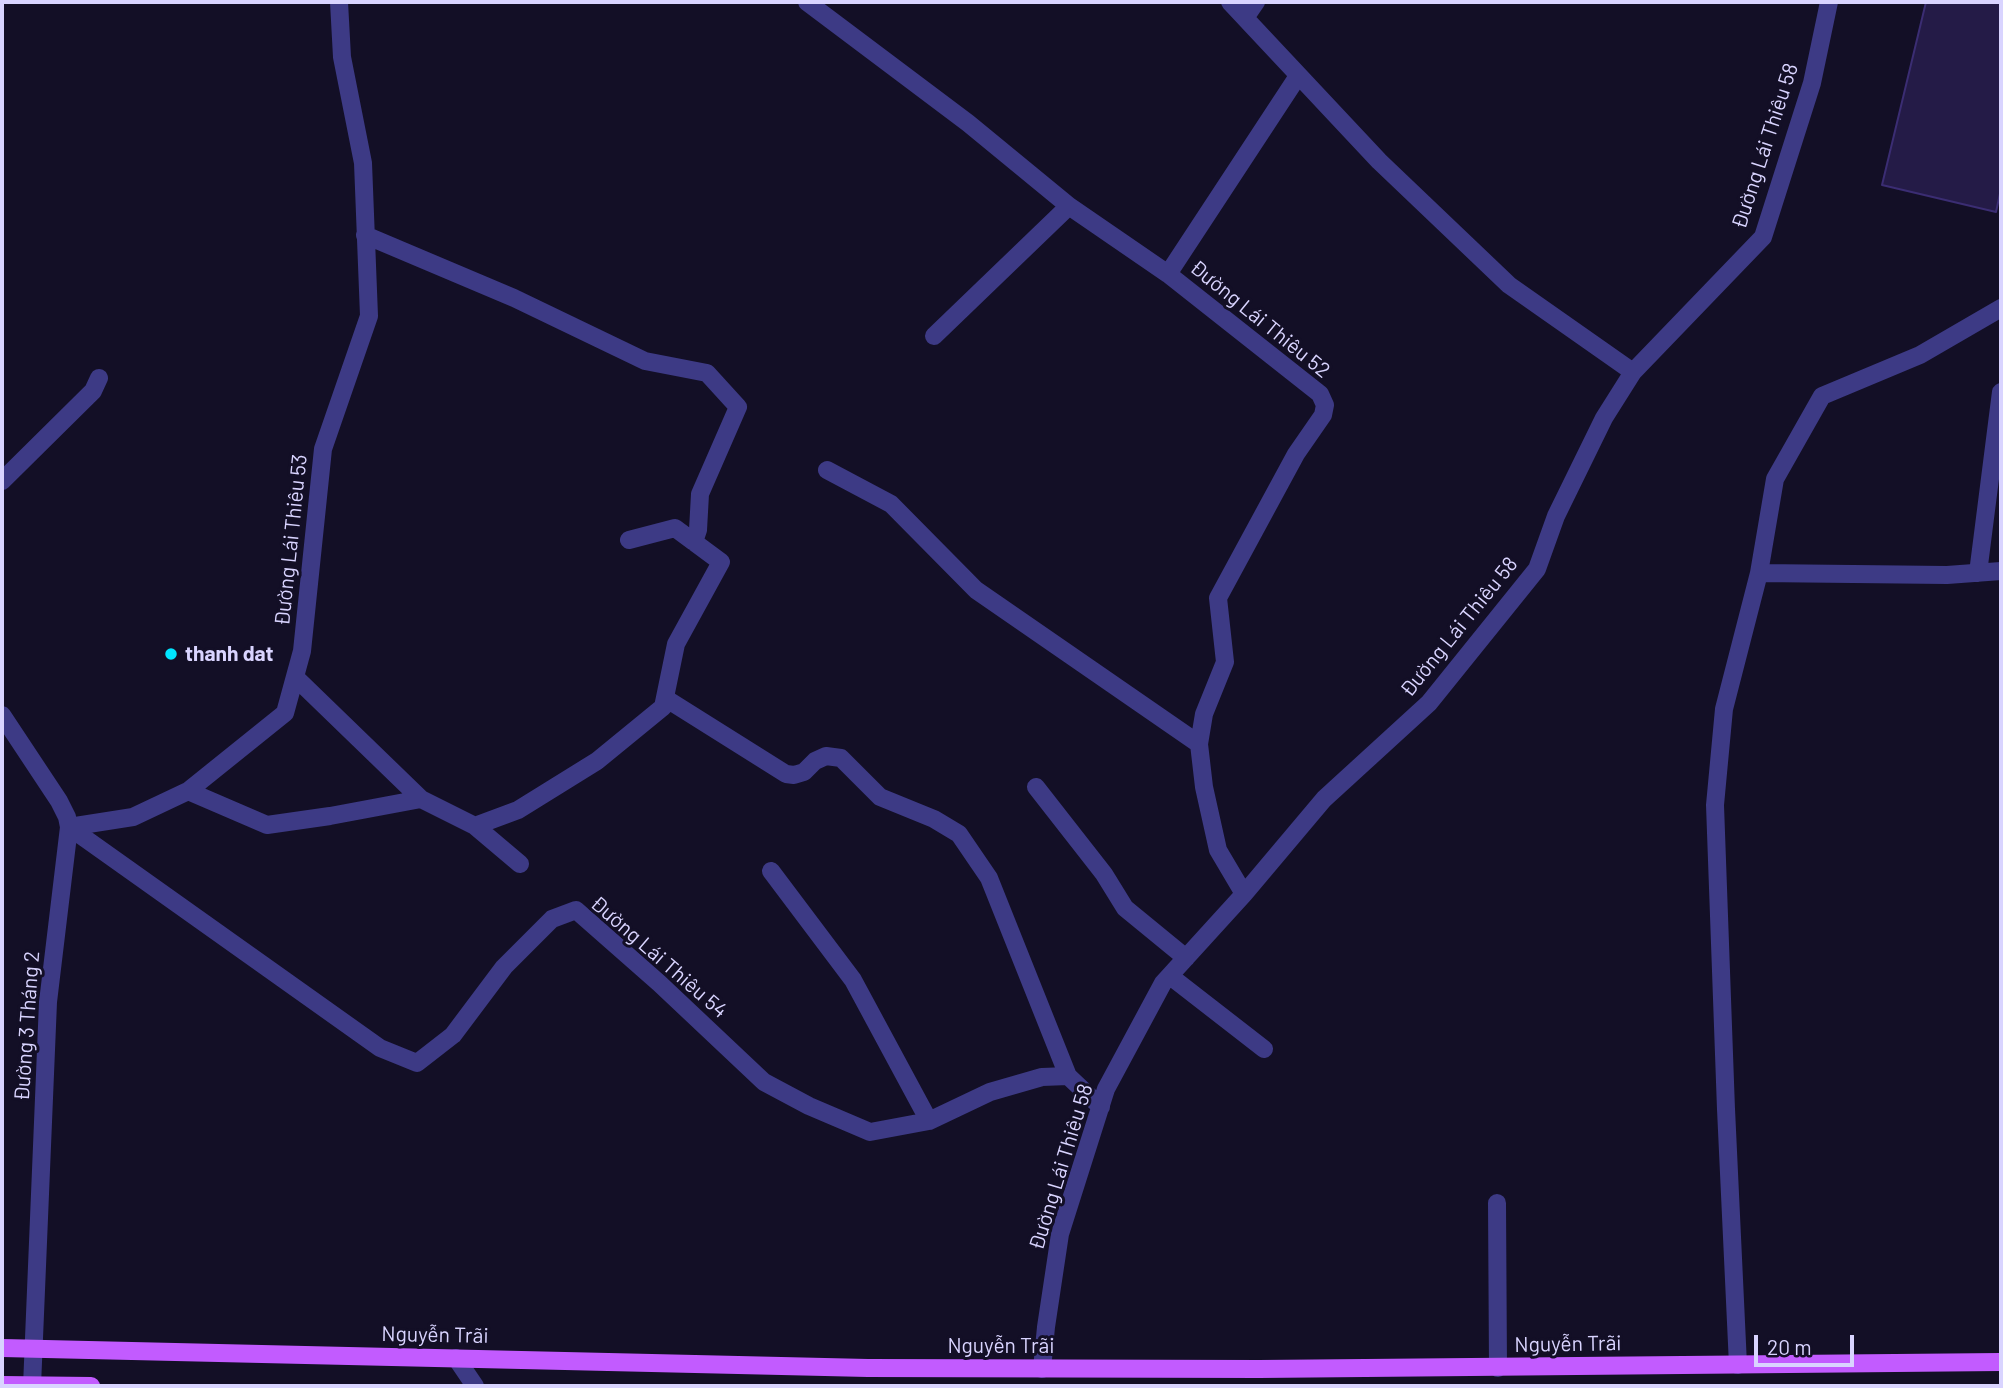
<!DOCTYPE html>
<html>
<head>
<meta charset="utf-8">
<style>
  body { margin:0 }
  #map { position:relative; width:2003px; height:1388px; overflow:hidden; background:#130f26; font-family:Barlow,sans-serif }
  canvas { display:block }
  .frame { position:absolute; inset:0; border:4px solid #d9d4ff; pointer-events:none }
  .scale { position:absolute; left:1754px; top:1335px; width:100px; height:32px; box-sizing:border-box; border:4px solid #d9d4ff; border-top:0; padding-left:9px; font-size:21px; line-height:24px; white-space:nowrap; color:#d9d4ff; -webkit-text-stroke:5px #130f26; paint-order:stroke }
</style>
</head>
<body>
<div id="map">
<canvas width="2003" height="1388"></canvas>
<div class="frame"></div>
<div class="scale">20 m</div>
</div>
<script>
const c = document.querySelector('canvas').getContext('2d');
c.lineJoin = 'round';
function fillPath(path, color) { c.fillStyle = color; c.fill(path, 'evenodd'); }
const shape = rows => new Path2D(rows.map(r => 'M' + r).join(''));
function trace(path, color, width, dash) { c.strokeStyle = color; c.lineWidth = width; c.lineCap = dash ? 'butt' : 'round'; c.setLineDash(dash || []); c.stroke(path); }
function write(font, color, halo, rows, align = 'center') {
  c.font = font + ' Barlow,sans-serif'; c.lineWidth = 6; c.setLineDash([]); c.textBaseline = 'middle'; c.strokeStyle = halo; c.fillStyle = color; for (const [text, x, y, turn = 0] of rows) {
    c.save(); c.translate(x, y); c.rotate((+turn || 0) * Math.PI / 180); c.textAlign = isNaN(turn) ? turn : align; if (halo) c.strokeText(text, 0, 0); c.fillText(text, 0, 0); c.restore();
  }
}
const building = shape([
  [1926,2,2001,2,2001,189,1996,212,1882,185,1926,2]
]);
fillPath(building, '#241b47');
trace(building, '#3b2d73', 2);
trace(shape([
  [807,2,968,123,1069,206,1168,274,1320,394,1325,405,1323,415,1296,454,1218,598,1225,662,1204,714,1199,744,1204,787,1218,850,1244,894],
  [1230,2,1379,161,1509,285,1633,372],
  [1245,18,1256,2],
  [365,235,514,298,645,361,707,373,738,407,700,494,698,530,694,542],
  [1168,274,1298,76],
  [2001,308,1920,355,1822,396,1775,479,1759,573,1947,575,2001,571],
  [934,336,1069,206],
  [827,470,891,504,976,590,1199,744],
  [2,481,93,391,99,378],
  [1978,573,2001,392],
  [295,677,421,799],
  [665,698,786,774,794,775,804,772,815,761,826,756,841,758,880,797,934,819,959,834,989,878,1068,1076,1101,1107],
  [2,715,59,801,67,817,69,827,48,1002,32,1386],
  [1036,787,1104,874,1125,908,1186,958],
  [188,791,267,825,330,816,421,799,475,826,518,810,597,761,663,707,676,644,721,562,675,528,629,540],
  [475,826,520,864],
  [69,827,380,1048,417,1063,453,1035,504,967,552,919,576,910,659,983,764,1082,809,1106,870,1132,929,1121,990,1092,1042,1077,1068,1076],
  [69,827,133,817,188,791,285,713,302,651,323,449,369,316,363,163,342,57,339,2],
  [771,871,853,980,929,1121],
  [1170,976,1264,1049],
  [1497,1203,1498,1368],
  [456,1358,475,1386],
  [1738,1365,1726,1109,1715,805,1724,709,1759,573],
  [1042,1369,1046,1327,1060,1234,1106,1089,1163,983,1244,894,1324,799,1429,703,1537,569,1556,516,1604,418,1633,372,1763,237,1812,83,1829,2]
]), '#3d3a85', 18);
trace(shape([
  [2,1348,868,1368,1259,1369,2001,1362],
  [2,1385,91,1386]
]), '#c25bff', 18);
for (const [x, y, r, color] of [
  [171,654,7,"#00e5ff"]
]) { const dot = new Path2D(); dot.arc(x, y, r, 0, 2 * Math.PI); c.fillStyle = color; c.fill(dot); trace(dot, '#130f26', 2.5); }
write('21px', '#d9d4ff', '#130f26', [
  ["Đường Lái Thiêu 58",1765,146,-72],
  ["Đường Lái Thiêu 52",1260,319,39],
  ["Đường Lái Thiêu 53",291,540,-84],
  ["Đường Lái Thiêu 58",1459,627,-51],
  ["Đường Lái Thiêu 54",659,957,41],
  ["Đường 3 Tháng 2",27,1026,-86],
  ["Đường Lái Thiêu 58",1061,1167,-73],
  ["Nguyễn Trãi",435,1335,1],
  ["Nguyễn Trãi",1568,1344,-1],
  ["Nguyễn Trãi",1001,1346]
]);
write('bold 21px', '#d9d4ff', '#130f26', [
  ["thanh dat",185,654]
], 'left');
</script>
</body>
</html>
